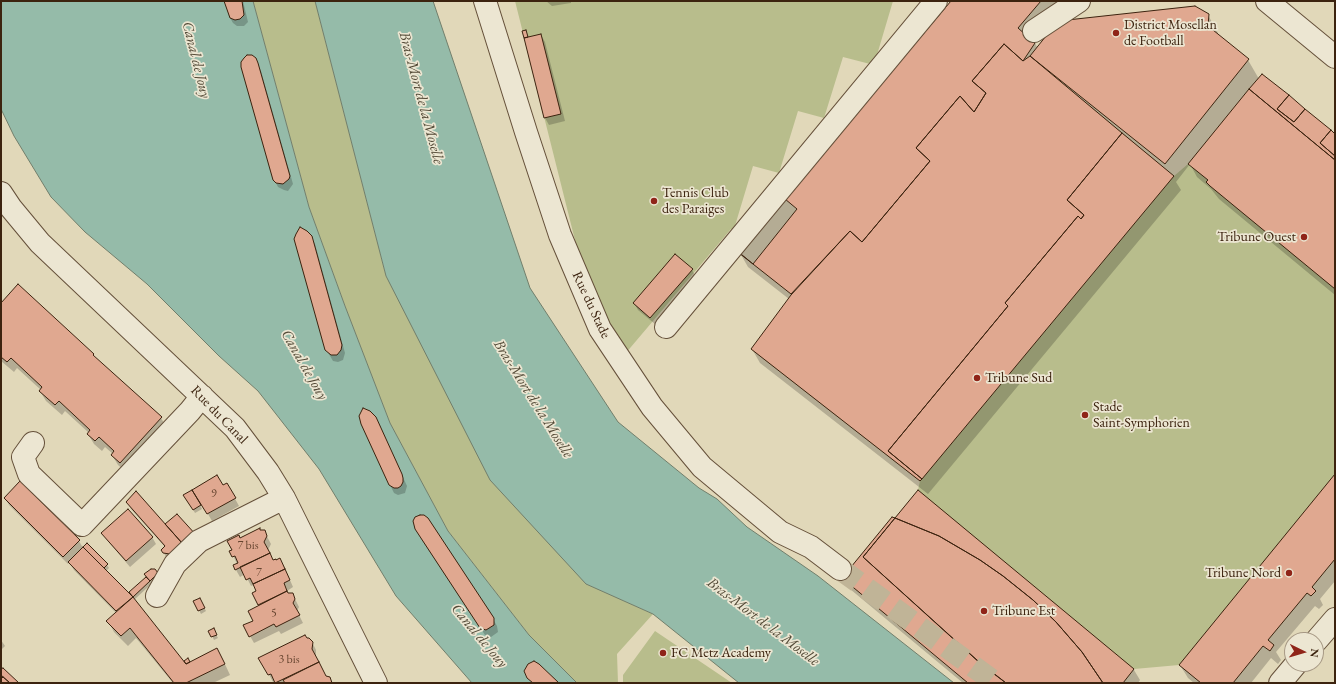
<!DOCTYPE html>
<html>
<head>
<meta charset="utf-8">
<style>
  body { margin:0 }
  #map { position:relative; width:1336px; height:684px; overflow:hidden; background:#e1d8b9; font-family:"EB Garamond",serif }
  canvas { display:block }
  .frame { position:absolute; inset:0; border:2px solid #3c230f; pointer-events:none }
  .north { position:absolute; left:1284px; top:632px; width:40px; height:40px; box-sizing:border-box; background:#ece6d2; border:1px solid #a69884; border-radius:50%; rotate:95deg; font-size:11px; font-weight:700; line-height:16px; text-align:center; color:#3c230f }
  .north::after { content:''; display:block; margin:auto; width:14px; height:18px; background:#8f2418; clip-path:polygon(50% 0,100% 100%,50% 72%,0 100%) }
</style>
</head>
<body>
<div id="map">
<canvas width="1336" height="684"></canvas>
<div class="frame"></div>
<div class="north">N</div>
</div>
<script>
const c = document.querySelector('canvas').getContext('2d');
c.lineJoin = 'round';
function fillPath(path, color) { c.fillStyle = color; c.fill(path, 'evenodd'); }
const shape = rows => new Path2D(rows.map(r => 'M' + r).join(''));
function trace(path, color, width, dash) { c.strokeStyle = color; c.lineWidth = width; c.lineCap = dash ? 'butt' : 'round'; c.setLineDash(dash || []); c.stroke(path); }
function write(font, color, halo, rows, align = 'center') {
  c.font = font + ' "EB Garamond",serif'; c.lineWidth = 3.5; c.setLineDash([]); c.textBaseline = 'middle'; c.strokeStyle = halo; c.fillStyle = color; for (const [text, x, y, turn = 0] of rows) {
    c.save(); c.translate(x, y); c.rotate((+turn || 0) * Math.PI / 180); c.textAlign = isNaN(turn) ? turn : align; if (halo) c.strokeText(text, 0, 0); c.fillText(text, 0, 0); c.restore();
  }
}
fillPath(shape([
  [253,1,315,1,386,276,585,583,653,614,617,654,618,683,577,683,529,635,448,531,390,423,345,306,309,207],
  [515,1,893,1,874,65,843,57,824,118,798,111,779,173,753,166,734,229,731,229,625,354,583,272],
  [1030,56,1174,176,1188,164,1262,74,1335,134,1335,559,1312,587,1316,591,1311,596,1307,593,1263,646,1201,683,1179,665,1134,669,1123,683,968,683,962,679,963,678,842,578,892,517,895,518,918,490,920,481,751,349,794,292,850,231,1023,61],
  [655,631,729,681,732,683,623,683,623,675]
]), '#b8bd8c');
const water = shape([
  [1,1,253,1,309,207,345,306,390,423,448,531,529,635,577,683,472,683,396,596,319,469,258,391,219,356,147,284,85,232,51,197,14,136,1,109,1,1],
  [315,1,433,1,530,288,618,422,699,488,717,499,747,527,818,576,954,683,739,683,653,614,586,584,490,480,386,276,315,1]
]);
fillPath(water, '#95bba9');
trace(water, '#717e6b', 1);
fillPath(shape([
  [225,1,243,1,248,22,244,26,237,26,233,23,229,16],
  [546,1,571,1,571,3,552,6],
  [953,1,1059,1,1029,38,1035,43,1038,49,1208,15,1218,33,1218,36,1248,60,1259,79,1335,135,1335,295,1219,199,1211,189,1197,177,1190,164,1176,182,1181,190,928,494,760,363,752,349,789,299,748,267,740,253],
  [523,32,527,34,528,38,541,35,545,42,565,121,549,125,545,118],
  [255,59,261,71,293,184,288,191,284,190,278,187,274,179],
  [309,233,315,244,345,353,343,360,338,362,333,361,326,349],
  [692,270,696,277,655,324,638,310,634,303],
  [1,304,45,311,93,355,96,359,161,418,167,428,127,473,118,465,112,455,113,454,105,447,102,451,94,444,88,434,89,433,65,411,62,415,46,401,40,391,41,390,17,368,14,372,1,361],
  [379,425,407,486,405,493,398,495,394,493,390,485],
  [1335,476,1335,581,1320,599,1323,605,1319,609,1315,606,1276,652,1281,660,1278,664,1271,658,1251,683,1194,683,1188,678,1180,665],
  [227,484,239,506,212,521,200,500,198,501,202,509,195,513,185,495,194,496],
  [918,491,1134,670,1140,680,1138,683,963,683,850,589,843,578],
  [5,498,79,541,83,548,107,565,109,568,106,571,133,597,130,593,147,578,145,575,151,570,159,577,134,600,184,662,188,659,190,663,223,660,230,675,213,683,173,683,136,638,128,646,114,632,108,621,116,613,74,570,69,562,68,564,9,505],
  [127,502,165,526,196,536,168,560,162,550,165,547,131,509],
  [260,531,264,531,271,544,268,550,273,561,284,566,293,587,287,591,289,594,292,594,296,601,299,607,297,611,303,623,281,634,279,631,254,643,250,636,260,606,254,593,257,592,254,585,251,586,245,574,240,577,236,570,237,564,231,551,233,550,240,539],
  [103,533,152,537,156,544,130,567,107,540],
  [420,537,493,619,497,626,498,632,491,637,485,635],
  [200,600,206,611,201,614,195,602],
  [213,630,218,638,214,640,210,631],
  [1,640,5,646,1,650],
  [312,642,316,650,316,657,326,677,331,680,333,683,276,683,275,681,273,682,260,658]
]), '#0003');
const building = shape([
  [224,1,242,1,244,15,240,19,235,20,230,18,224,1],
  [951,1,1041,1,1018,28,1035,43,1023,61,1004,44,972,81,986,93,974,112,960,96,916,148,930,161,862,242,850,231,791,294,739,253,951,1],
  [1195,6,1209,14,1208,26,1249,59,1165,164,1030,56,1058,21,1195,6],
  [526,30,528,37,524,38,522,31,526,30],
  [541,34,561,114,544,118,524,38,541,34],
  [1004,44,1023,61,1030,56,1122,133,1067,200,1084,215,1081,219,1078,216,1005,303,1008,306,888,451,922,479,920,481,751,349,791,295,850,231,862,242,930,161,916,148,960,96,974,112,986,93,972,81,1004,44],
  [247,55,252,55,256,58,258,63,290,176,289,179,283,184,276,183,273,180,241,67,241,62,244,58,247,55],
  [1262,74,1289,95,1277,109,1294,122,1305,109,1331,130,1320,143,1335,156,1335,160,1249,89,1262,74],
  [1249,89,1335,160,1335,289,1210,186,1206,182,1208,180,1188,164,1249,89],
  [1289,95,1305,109,1294,122,1277,109,1289,95],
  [1331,130,1335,134,1335,156,1320,143,1331,130],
  [1122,133,1174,176,922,479,888,451,1008,306,1005,303,1078,216,1081,219,1084,215,1067,200,1122,133],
  [785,199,797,209,753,264,741,254,785,199],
  [300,227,307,231,312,236,342,345,341,350,337,355,331,355,325,350,294,239,296,234,300,227],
  [675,254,693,269,650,318,633,303,675,254],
  [18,284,94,354,93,355,162,417,120,463,111,455,114,451,99,437,95,441,87,434,90,430,59,401,55,405,39,391,42,387,11,358,7,362,1,357,1,303,18,284],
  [363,408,370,411,376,417,402,474,403,478,403,482,401,486,398,488,394,488,389,485,361,424,359,416,363,408],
  [1335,474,1335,559,1312,587,1316,591,1311,596,1307,593,1268,640,1274,645,1270,651,1263,646,1233,683,1201,683,1179,665,1335,474],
  [217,475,223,485,227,483,236,498,207,514,192,490,217,475],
  [20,481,80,540,63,557,4,498,20,481],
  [192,490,201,505,193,510,183,495,192,490],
  [918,490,1134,669,1123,683,1103,683,1082,652,1056,622,1033,600,1003,576,980,560,939,536,895,518,918,490],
  [136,491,182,543,170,554,163,553,161,550,165,546,126,502,136,491],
  [128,509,153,537,126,561,101,533,128,509],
  [177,514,197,536,182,543,165,524,177,514],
  [420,515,424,515,428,518,494,618,494,625,486,630,480,628,415,529,413,521,415,517,420,515],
  [892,517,895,518,863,557,977,660,1006,683,968,683,842,578,892,517],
  [895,518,939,536,980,560,1003,576,1033,600,1056,622,1082,652,1103,683,1006,683,982,665,863,557,895,518],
  [260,528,260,530,265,530,267,536,264,542,270,553,235,570,233,565,238,563,235,556,232,557,229,551,232,550,227,541,239,535,240,538,260,528],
  [87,543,108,564,104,568,83,547,87,543],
  [83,547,133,597,116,611,68,562,83,547],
  [270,553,273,560,276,559,276,560,280,558,285,569,253,584,250,578,246,580,240,567,270,553],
  [151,569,155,569,158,573,150,581,144,574,151,569],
  [285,569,290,580,284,583,287,591,258,605,252,593,256,591,253,584,285,569],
  [146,577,150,581,133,597,129,592,146,577],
  [287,591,288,593,293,593,295,599,293,603,300,615,276,627,274,624,249,637,243,625,253,621,248,611,287,591],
  [133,597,186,664,217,648,225,664,186,683,174,683,130,628,121,636,106,621,133,597],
  [200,598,205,608,198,611,193,601,200,598],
  [214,628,217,635,211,637,208,631,214,628],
  [305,635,307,638,309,638,313,642,312,649,319,662,275,683,271,674,268,675,258,658,305,635],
  [188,658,190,662,186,664,184,661,188,658],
  [534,661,539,664,559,683,533,683,527,678,524,671,528,664,534,661],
  [319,662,326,676,330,677,332,683,285,683,283,680,319,662],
  [3,668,19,683,10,683,1,675,1,669,3,668],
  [3,677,10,683,1,683,1,679,3,677]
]);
fillPath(building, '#e0a890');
trace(building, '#3c230f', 1);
trace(shape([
  [840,569,996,683]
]), '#c0b497', 22, [22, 11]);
const minor = shape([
  [485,1,526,132,560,235,600,329,652,407,702,467,780,532,811,547,840,569],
  [1267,1,1335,57],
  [1034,31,1079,1],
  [1,193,11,208,40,243,235,428,268,472,284,498,376,683],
  [666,327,936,1],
  [33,443,23,457,29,474,82,525,190,411,202,396],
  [157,596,175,564,199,541,284,498],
  [1316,641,1335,619],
  [1280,683,1296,664]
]);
trace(minor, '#65503a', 24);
trace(minor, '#ece6d2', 22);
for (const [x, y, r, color] of [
  [1116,33,4,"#8f2418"],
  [654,201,4,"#8f2418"],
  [1304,237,4,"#8f2418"],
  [977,378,4,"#8f2418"],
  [1085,415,4,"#8f2418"],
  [1289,573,4,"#8f2418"],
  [984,611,4,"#8f2418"],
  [663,653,4,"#8f2418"]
]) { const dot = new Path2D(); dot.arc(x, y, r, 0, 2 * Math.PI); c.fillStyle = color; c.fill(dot); trace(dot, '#ece6d2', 1.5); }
write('12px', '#65442f', null, [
  ["9",214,494],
  ["7 bis",248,546],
  ["7",259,573],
  ["5",274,613],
  ["3 bis",289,660]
]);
write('14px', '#3c230f', '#ece6d2', [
  ["District Mosellan",1124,25],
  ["de Football",1124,41],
  ["Tennis Club",662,193],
  ["des Paraiges",662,209],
  ["Tribune Ouest",1296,237,"right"],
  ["Tribune Sud",985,378],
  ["Stade",1093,407],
  ["Saint-Symphorien",1093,423],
  ["Tribune Nord",1281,573,"right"],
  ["Tribune Est",992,611],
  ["FC Metz Academy",671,653]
], 'left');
write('14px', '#3c230f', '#ece6d2', [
  ["Rue du Stade",591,305,65],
  ["Rue du Canal",219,415,46]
]);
write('italic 15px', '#524936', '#ece6d2', [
  ["Canal de Jouy",196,60,76],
  ["Bras-Mort de la Moselle",421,98,75],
  ["Canal de Jouy",304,365,60],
  ["Bras-Mort de la Moselle",533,399,58],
  ["Bras-Mort de la Moselle",763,622,37],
  ["Canal de Jouy",479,636,50]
]);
</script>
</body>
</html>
